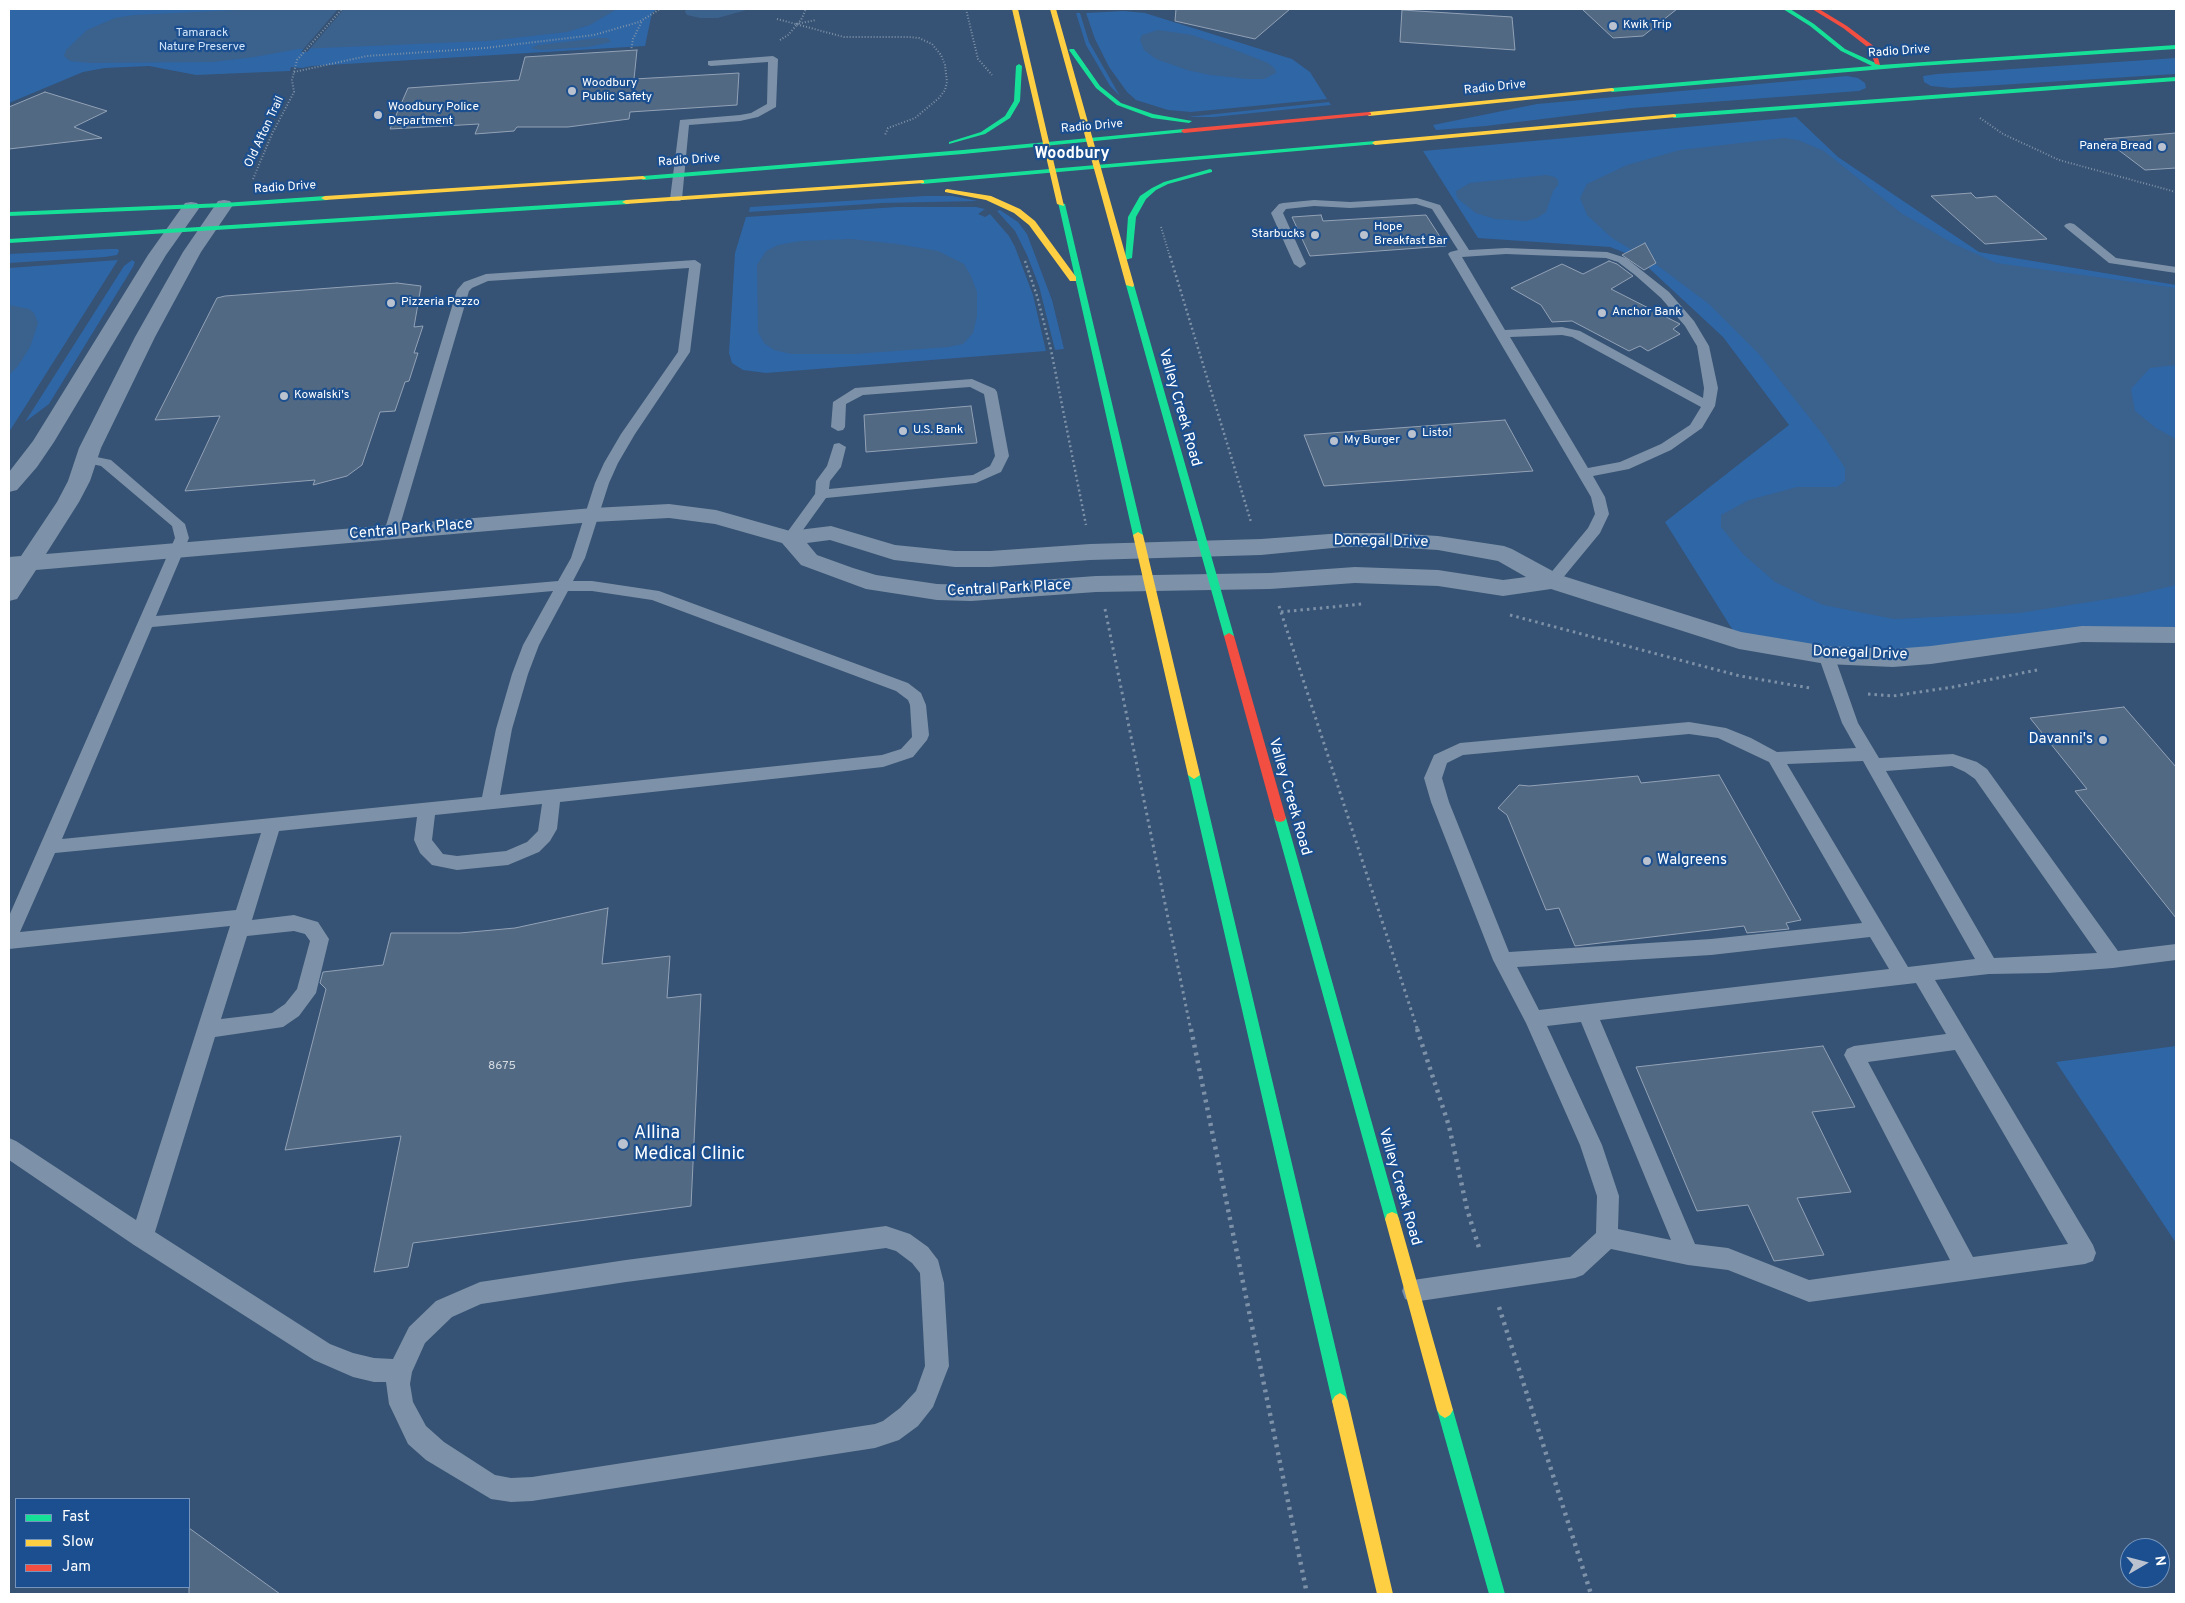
<!DOCTYPE html>
<html>
<head>
<meta charset="utf-8">
<style>
  body { margin:0 }
  #map { position:relative; width:2185px; height:1603px; overflow:hidden; background:#365274; font-family:Overpass,sans-serif }
  canvas { display:block }
  .frame { position:absolute; inset:0; border:10px solid #fff; pointer-events:none }
  .legend { position:absolute; left:15px; top:1498px; width:175px; height:90px; box-sizing:border-box; background:#1b4f8f; border:1px solid #7695bc; margin:0; padding:6px 9px; list-style:none; font-size:15px; color:#fff }
  .legend li { display:flex; align-items:center; gap:10px; height:25px }
  .legend b { width:25px; border:1px solid #7695bc }
  .north { position:absolute; left:2120px; top:1538px; width:50px; height:50px; box-sizing:border-box; background:#1b4f8f; border:1px solid #7695bc; border-radius:50%; rotate:82deg; font-size:14px; font-weight:700; line-height:20px; text-align:center; color:#fff }
  .north::after { content:''; display:block; margin:auto; width:18px; height:22px; background:#b9c2ce; clip-path:polygon(50% 0,100% 100%,50% 72%,0 100%) }
</style>
</head>
<body>
<div id="map">
<canvas width="2185" height="1603"></canvas>
<div class="frame"></div>
<ul class="legend">
<li><b style="height:6px;background:#16e098"></b>Fast</li>
<li><b style="height:6px;background:#ffcf43"></b>Slow</li>
<li><b style="height:6px;background:#f24e42"></b>Jam</li>
</ul>
<div class="north">N</div>
</div>
<script>
const c = document.querySelector('canvas').getContext('2d');
c.lineJoin = 'round';
function fillPath(path, color) { c.fillStyle = color; c.fill(path, 'evenodd'); }
const shape = rows => new Path2D(rows.map(r => 'M' + r).join(''));
function trace(path, color, width, dash) { c.strokeStyle = color; c.lineWidth = width; c.lineCap = dash ? 'butt' : 'round'; c.setLineDash(dash || []); c.stroke(path); }
function write(font, color, halo, rows, align = 'center') {
  c.font = font + ' Overpass,sans-serif'; c.lineWidth = 4.5; c.setLineDash([]); c.textBaseline = 'middle'; c.strokeStyle = halo; c.fillStyle = color; for (const [text, x, y, turn = 0] of rows) {
    c.save(); c.translate(x, y); c.rotate((+turn || 0) * Math.PI / 180); c.textAlign = isNaN(turn) ? turn : align; if (halo) c.strokeText(text, 0, 0); c.fillText(text, 0, 0); c.restore();
  }
}
fillPath(shape([
  [9,9,657,9,652,13,645,46,312,66,302,68,291,67,290,71,196,75,149,66,105,68,83,72,9,103],
  [1124,11,1145,13,1292,59,1310,72,1327,99,1191,112,1168,110,1136,100,1127,92,1109,67,1095,39,1086,13],
  [1076,13,1080,13,1089,42,1120,96,1110,86,1086,45],
  [2176,58,2176,74,1951,88,1931,86,1924,82,1923,76,1937,74],
  [1847,76,1858,78,1865,83,1866,88,1859,91,1631,108,1486,126,1436,130,1433,125,1537,104],
  [1329,102,1331,105,1214,117,1187,117],
  [1796,117,1838,157,1979,252,2176,285,2176,635,2157,633,1931,655,1739,640,1665,522,1789,425,1723,337,1638,258,1610,247,1478,238,1423,151],
  [924,196,952,196,978,201,882,203,749,212,750,207],
  [897,207,976,207,985,209,978,214,985,217,990,214,1009,236,1015,247,1033,295,1046,351,766,373,743,370,732,363,729,353,735,253,746,217],
  [1000,210,1018,222,1027,234,1052,300,1064,349,1055,350,1039,286,1027,255,1015,231,997,211],
  [109,249,118,249,119,251,117,255,105,257,9,263,9,254],
  [118,260,11,429,9,430,9,268],
  [132,260,135,262,133,267,49,404,25,422,124,266],
  [2176,1046,2176,1243,2056,1062]
]), '#2f66a5');
fillPath(shape([
  [257,9,617,9,590,25,567,32,487,41,298,49,254,57,213,62,90,63,70,61,64,56,66,50,87,30,115,18,134,15],
  [686,9,750,9,718,18,700,18,687,15,685,12],
  [1158,30,1192,35,1230,48,1268,63,1275,69,1276,73,1264,79,1248,79,1210,75,1187,70,1156,59,1144,50,1140,40,1142,35],
  [599,38,608,38,611,42,588,47,541,50,531,48,538,45],
  [1784,138,1798,140,1824,151,1901,213,1952,243,1996,263,2176,288,2176,365,2150,368,2131,389,2135,411,2156,428,2176,439,2176,585,2134,595,2019,613,1894,619,1823,605,1775,582,1743,554,1721,527,1721,515,1749,500,1797,487,1837,487,1845,481,1845,468,1824,436,1759,354,1709,304,1657,265,1612,238,1587,215,1580,198,1587,184,1627,165,1680,150],
  [1546,175,1555,177,1558,180,1558,185,1553,191,1546,212,1537,218,1526,221,1495,219,1476,213,1457,198,1456,191,1470,183],
  [851,239,897,244,938,251,964,264,971,276,977,292,977,316,973,333,963,344,948,347,855,354,791,354,774,350,764,343,758,332,757,265,766,251,778,245,801,241],
  [9,305,29,309,34,313,38,323,30,347,18,366,9,375]
]), '#3b618d');
fillPath(shape([
  [338,9,344,9,307,52,301,52]
]), '#365274');
const building = shape([
  [1176,9,1290,9,1255,39,1175,21,1176,9],
  [1582,9,1677,9,1643,36,1613,38,1582,9],
  [1402,10,1512,17,1515,50,1400,42,1402,10],
  [637,50,634,79,739,73,737,105,630,112,629,119,568,127,517,127,514,131,475,134,479,124,390,129,408,88,519,80,525,57,637,50],
  [45,92,107,111,74,127,102,138,9,149,9,107,45,92],
  [2176,133,2176,168,2145,170,2104,139,2176,133],
  [1971,193,1976,198,1996,196,2047,239,1985,244,1931,196,1971,193],
  [1321,215,1323,221,1426,215,1446,246,1310,256,1292,217,1321,215],
  [1645,243,1656,263,1644,270,1622,255,1645,243],
  [1609,261,1617,264,1633,276,1611,289,1680,324,1673,329,1680,334,1648,351,1640,346,1629,351,1572,321,1552,322,1541,305,1511,288,1562,264,1583,274,1609,261],
  [397,283,421,286,414,327,423,326,414,353,418,353,409,381,405,382,395,411,380,412,362,465,347,476,313,485,315,480,185,491,220,416,155,420,217,298,225,296,397,283],
  [971,406,977,443,866,452,864,415,971,406],
  [1505,420,1533,471,1324,486,1304,435,1505,420],
  [2124,707,2176,767,2176,918,2075,791,2087,789,2030,718,2124,707],
  [1719,775,1801,920,1786,923,1789,929,1747,933,1744,926,1575,946,1559,908,1546,910,1507,815,1498,808,1519,785,1529,786,1638,776,1641,783,1719,775],
  [608,908,602,964,670,956,667,998,701,994,691,1206,413,1243,408,1267,374,1272,401,1136,285,1150,326,989,320,983,323,972,383,965,391,933,460,933,515,928,608,908],
  [1823,1046,1855,1107,1812,1112,1851,1192,1797,1198,1824,1255,1774,1261,1748,1205,1697,1211,1636,1067,1823,1046],
  [189,1528,280,1594,189,1594,189,1528]
]);
fillPath(building, '#526984');
trace(building, '#92a2b6', 1);
trace(shape([
  [966,9,978,59,992,75],
  [777,19,844,37,909,37,919,38,932,44,941,55,945,65,947,82,945,90,939,98,915,118,888,128,885,135],
  [796,24,816,20],
  [780,40,788,35,801,20,806,9],
  [631,51,633,39,642,21],
  [294,72,367,56,485,48,594,35,639,22,660,9],
  [1980,118,2003,134,2059,160,2176,192],
  [253,179,272,134,294,92,292,80,297,60,342,9],
  [1161,227,1170,257]
]), '#7d92a8', 2, [1, 2]);
trace(shape([
  [1170,256,1251,522],
  [1025,261,1037,296,1051,350,1086,525]
]), '#7d92a8', 2.5, [2, 3]);
trace(shape([
  [1279,606,1418,1031],
  [1105,609,1191,1031],
  [1281,612,1362,604],
  [1510,615,1740,676,1810,688],
  [1868,694,1893,696,1953,687,2037,670]
]), '#7d92a8', 3, [2.5, 4]);
trace(shape([
  [1191,1029,1307,1594],
  [1417,1029,1449,1126,1467,1209,1480,1251],
  [1499,1307,1591,1594]
]), '#7d92a8', 4.5, [3, 5]);
fillPath(shape([
  [773,56,778,59,776,107,758,117,740,121,689,125,682,199,680,201,672,201,670,199,680,120,740,115,751,113,767,104,768,62,711,66,708,65,708,61,773,56],
  [1417,198,1440,205,1469,250,1506,248,1607,252,1626,258,1669,292,1694,321,1709,346,1718,388,1715,406,1702,428,1671,450,1629,469,1593,476,1605,497,1609,514,1600,533,1557,585,1547,585,1544,581,1588,528,1595,514,1591,497,1448,254,1450,252,1458,250,1432,209,1416,204,1350,208,1314,206,1286,209,1283,213,1306,264,1300,268,1294,264,1271,213,1279,204,1283,203,1314,200,1350,202,1417,198],
  [1506,254,1606,258,1618,262,1635,275,1661,298,1685,326,1697,346,1704,388,1703,398,1580,331,1562,327,1505,330,1462,257,1506,254],
  [1562,335,1572,337,1701,407,1690,425,1661,444,1620,462,1588,468,1510,337,1562,335],
  [2070,223,2074,224,2116,258,2176,267,2176,273,2109,263,2066,228,2064,226,2066,224,2070,223],
  [695,260,701,264,690,352,635,434,618,463,609,483,585,558,573,581,592,581,659,591,908,683,921,693,926,705,929,735,927,740,913,757,883,767,560,802,557,829,550,841,539,852,508,865,457,870,432,865,420,853,414,840,417,817,279,831,252,920,294,915,318,922,329,939,316,993,299,1016,283,1027,215,1037,155,1232,330,1344,353,1353,374,1358,393,1359,409,1327,436,1301,480,1282,626,1260,886,1226,910,1234,928,1247,938,1260,944,1283,949,1366,933,1407,918,1426,899,1440,875,1448,532,1501,511,1502,491,1499,426,1460,408,1444,389,1404,386,1382,374,1382,353,1377,314,1360,134,1245,9,1160,9,1138,16,1141,136,1220,230,926,9,949,9,916,175,538,172,526,101,466,82,462,80,459,87,455,111,460,185,524,189,538,156,616,558,581,571,558,595,483,604,463,621,434,678,352,689,268,488,281,472,288,469,291,398,532,396,535,386,535,384,532,457,290,464,282,486,274,695,260],
  [553,591,523,645,512,674,496,729,482,797,62,839,152,627,553,591],
  [568,591,592,591,652,600,896,691,908,700,910,705,912,737,901,749,882,755,500,795,512,729,528,674,539,645,568,591],
  [542,804,538,831,527,842,506,851,457,856,443,854,432,840,435,815,542,804],
  [261,833,236,910,20,932,55,853,261,833],
  [294,931,305,934,310,941,297,989,285,1004,272,1013,221,1019,247,936,294,931],
  [886,1248,896,1251,912,1263,920,1273,925,1366,916,1391,900,1408,883,1421,875,1424,532,1477,511,1478,495,1475,444,1442,426,1426,413,1402,410,1384,412,1372,425,1343,452,1317,481,1304,626,1282,886,1248],
  [972,379,995,389,997,392,1009,456,1001,472,976,483,826,498,795,541,785,541,783,538,815,494,816,481,827,466,834,444,839,443,846,447,841,467,830,481,829,489,973,475,990,466,995,456,984,394,970,387,863,395,846,404,845,427,843,430,838,431,831,427,833,402,855,388,972,379],
  [1826,649,1832,651,1834,655,1858,723,1879,758,1953,754,1977,762,1987,769,2118,951,2176,944,2176,960,2113,968,2048,973,1989,974,1935,980,2093,1245,2096,1253,2093,1261,2085,1264,1809,1302,1728,1270,1688,1265,1611,1249,1583,1275,1575,1278,1413,1302,1405,1299,1402,1291,1405,1283,1413,1280,1570,1257,1596,1233,1597,1196,1580,1145,1526,1023,1493,960,1431,802,1424,778,1434,755,1460,743,1689,722,1726,728,1751,738,1777,752,1856,748,1842,723,1818,655,1820,651,1826,649],
  [1689,734,1718,738,1769,762,1862,923,1711,939,1509,952,1449,802,1442,778,1447,763,1463,755,1689,734],
  [1863,761,1868,770,1975,959,1908,967,1787,764,1863,761],
  [1952,766,1965,772,1975,779,2097,953,1994,958,1886,771,1952,766],
  [1870,937,1889,969,1539,1010,1517,967,1711,955,1870,937],
  [1916,983,1946,1034,1854,1046,1847,1049,1844,1055,1950,1260,1809,1280,1728,1248,1695,1244,1600,1020,1916,983],
  [1581,1022,1671,1240,1618,1229,1619,1196,1602,1145,1547,1026,1581,1022],
  [1955,1050,2068,1244,1973,1257,1868,1062,1955,1050]
]), '#7d92a8');
fillPath(shape([
  [224,200,230,201,233,205,201,252,155,337,101,448,90,481,79,502,46,554,593,508,669,504,716,510,790,531,831,526,895,545,955,551,990,551,1090,544,1261,539,1343,533,1389,533,1438,536,1504,546,1512,549,1560,575,1741,632,1826,646,1893,649,1931,646,2082,626,2176,627,2176,643,2082,642,1931,664,1893,667,1826,664,1739,649,1551,589,1503,596,1438,586,1355,583,1270,589,1096,592,971,601,937,600,866,589,801,565,782,543,715,524,669,518,593,522,36,570,17,599,9,601,9,557,21,556,57,502,68,481,79,448,135,337,183,252,218,201,224,200],
  [830,540,894,560,955,567,990,567,1090,560,1261,555,1343,547,1389,547,1438,550,1498,561,1526,577,1503,580,1438,570,1355,567,1270,573,1096,576,971,585,937,584,876,575,853,568,817,555,807,543,830,540],
  [191,202,197,203,200,207,166,255,54,442,37,467,17,490,9,492,9,472,33,441,148,255,185,203,191,202]
]), '#7d92a8');
fillPath(shape([
  [1783,9,1790,9,1814,24,1845,49,1880,65,2176,45,2176,49,1919,66,1612,92,1609,90,1612,88,1872,66,1841,51,1810,26,1783,9],
  [1070,49,1074,49,1100,86,1121,103,1153,114,1192,121,1189,123,1152,118,1117,105,1096,88,1069,50,1070,49],
  [1019,64,1022,66,1020,101,1010,118,985,134,949,144,949,142,981,132,1005,116,1014,101,1016,66,1019,64],
  [2176,77,2176,81,1674,118,1671,116,1674,114,2176,77],
  [1184,129,1187,131,1186,132,963,154,643,180,640,178,643,176,963,150,1184,129],
  [1375,141,1377,142,1377,144,922,184,919,182,922,180,1375,141],
  [1210,169,1212,170,1212,172,1168,184,1156,190,1146,199,1136,217,1132,258,1125,260,1128,217,1140,196,1152,188,1164,182,1210,169],
  [325,196,328,196,328,200,224,207,9,216,9,212,224,203,325,196],
  [626,200,629,200,629,204,9,243,9,239,626,200],
  [1058,202,1065,204,1143,535,1138,538,1133,535,1058,202],
  [1127,283,1134,285,1234,636,1233,638,1229,639,1224,636,1126,285,1127,283],
  [1194,771,1200,775,1348,1401,1345,1406,1340,1409,1335,1406,1332,1401,1188,775,1194,771],
  [1280,814,1284,815,1286,818,1399,1219,1397,1224,1392,1226,1387,1224,1385,1219,1274,818,1276,815,1280,814],
  [1445,1402,1450,1405,1453,1410,1505,1594,1489,1594,1437,1410,1440,1405,1445,1402]
]), '#16e098');
fillPath(shape([
  [1012,9,1018,9,1064,206,1057,204,1012,9],
  [1050,9,1056,9,1134,285,1133,287,1126,285,1050,9],
  [1612,88,1614,89,1614,91,1369,116,1366,114,1369,112,1612,88],
  [1674,114,1676,115,1676,117,1375,145,1372,143,1375,141,1674,114],
  [643,176,646,178,645,179,325,200,321,198,325,196,643,176],
  [922,180,924,181,924,183,626,204,622,202,626,200,922,180],
  [947,189,991,196,1020,209,1035,221,1076,277,1076,281,1070,281,1029,225,1014,213,986,200,945,192,945,190,947,189],
  [1138,532,1143,535,1200,775,1194,779,1188,775,1133,535,1138,532],
  [1392,1212,1397,1214,1399,1219,1453,1410,1450,1415,1445,1418,1440,1415,1437,1410,1385,1219,1387,1214,1392,1212],
  [1340,1393,1345,1396,1348,1401,1393,1594,1377,1594,1332,1401,1335,1396,1340,1393]
]), '#ffcf43');
fillPath(shape([
  [1812,9,1819,9,1847,26,1875,47,1880,65,1875,64,1870,49,1843,28,1812,9],
  [1369,112,1371,113,1371,115,1184,133,1181,131,1184,129,1369,112],
  [1229,633,1234,636,1286,818,1284,821,1280,822,1276,821,1274,818,1224,636,1229,633]
]), '#f24e42');
for (const [x, y, r, color] of [
  [1613,26,5,"#b9c2ce"],
  [572,91,5,"#b9c2ce"],
  [378,115,5,"#b9c2ce"],
  [2162,147,5,"#b9c2ce"],
  [1315,235,5,"#b9c2ce"],
  [1364,235,5,"#b9c2ce"],
  [391,303,5,"#b9c2ce"],
  [1602,313,5,"#b9c2ce"],
  [284,396,5,"#b9c2ce"],
  [903,431,5,"#b9c2ce"],
  [1412,434,5,"#b9c2ce"],
  [1334,441,5,"#b9c2ce"],
  [2103,740,5,"#b9c2ce"],
  [1647,861,5,"#b9c2ce"],
  [623,1144,6,"#b9c2ce"]
]) { const dot = new Path2D(); dot.arc(x, y, r, 0, 2 * Math.PI); c.fillStyle = color; c.fill(dot); trace(dot, '#1b4f8f', 2); }
write('12px', '#fff', '#1b4f8f', [
  ["Kwik Trip",1623,26],
  ["Woodbury",582,84],
  ["Public Safety",582,98],
  ["Woodbury Police",388,108],
  ["Department",388,122],
  ["Panera Bread",2152,147,"right"],
  ["Hope",1374,228],
  ["Breakfast Bar",1374,242],
  ["Starbucks",1305,235,"right"],
  ["Pizzeria Pezzo",401,303],
  ["Anchor Bank",1612,313],
  ["Kowalski's",294,396],
  ["U.S. Bank",913,431],
  ["Listo!",1422,434],
  ["My Burger",1344,441]
], 'left');
write('12px', '#cfe3fa', '#1b4f8f', [
  ["Tamarack",202,34],
  ["Nature Preserve",202,48]
]);
write('12px', '#fff', '#1b4f8f', [
  ["Radio Drive",1899,52,-4],
  ["Radio Drive",1495,88,-6],
  ["Radio Drive",1092,127,-5],
  ["Old Afton Trail",265,132,-65],
  ["Radio Drive",689,161,-4],
  ["Radio Drive",285,188,-4]
]);
write('12px', '#d4dae0', null, [
  ["8675",502,1067]
]);
write('15px', '#fff', '#1b4f8f', [
  ["Valley Creek Road",1179,408,74],
  ["Central Park Place",411,530,-5],
  ["Donegal Drive",1381,542,1],
  ["Central Park Place",1009,589,-3],
  ["Donegal Drive",1860,654,2],
  ["Valley Creek Road",1289,797,74],
  ["Valley Creek Road",1399,1187,74]
]);
write('15px', '#fff', '#1b4f8f', [
  ["Davanni's",2093,740],
  ["Walgreens",1657,861,"left"]
], 'right');
write('bold 16px', '#fff', '#1b4f8f', [
  ["Woodbury",1072,155]
]);
write('18px', '#fff', '#1b4f8f', [
  ["Allina",634,1134],
  ["Medical Clinic",634,1155]
], 'left');
</script>
</body>
</html>
